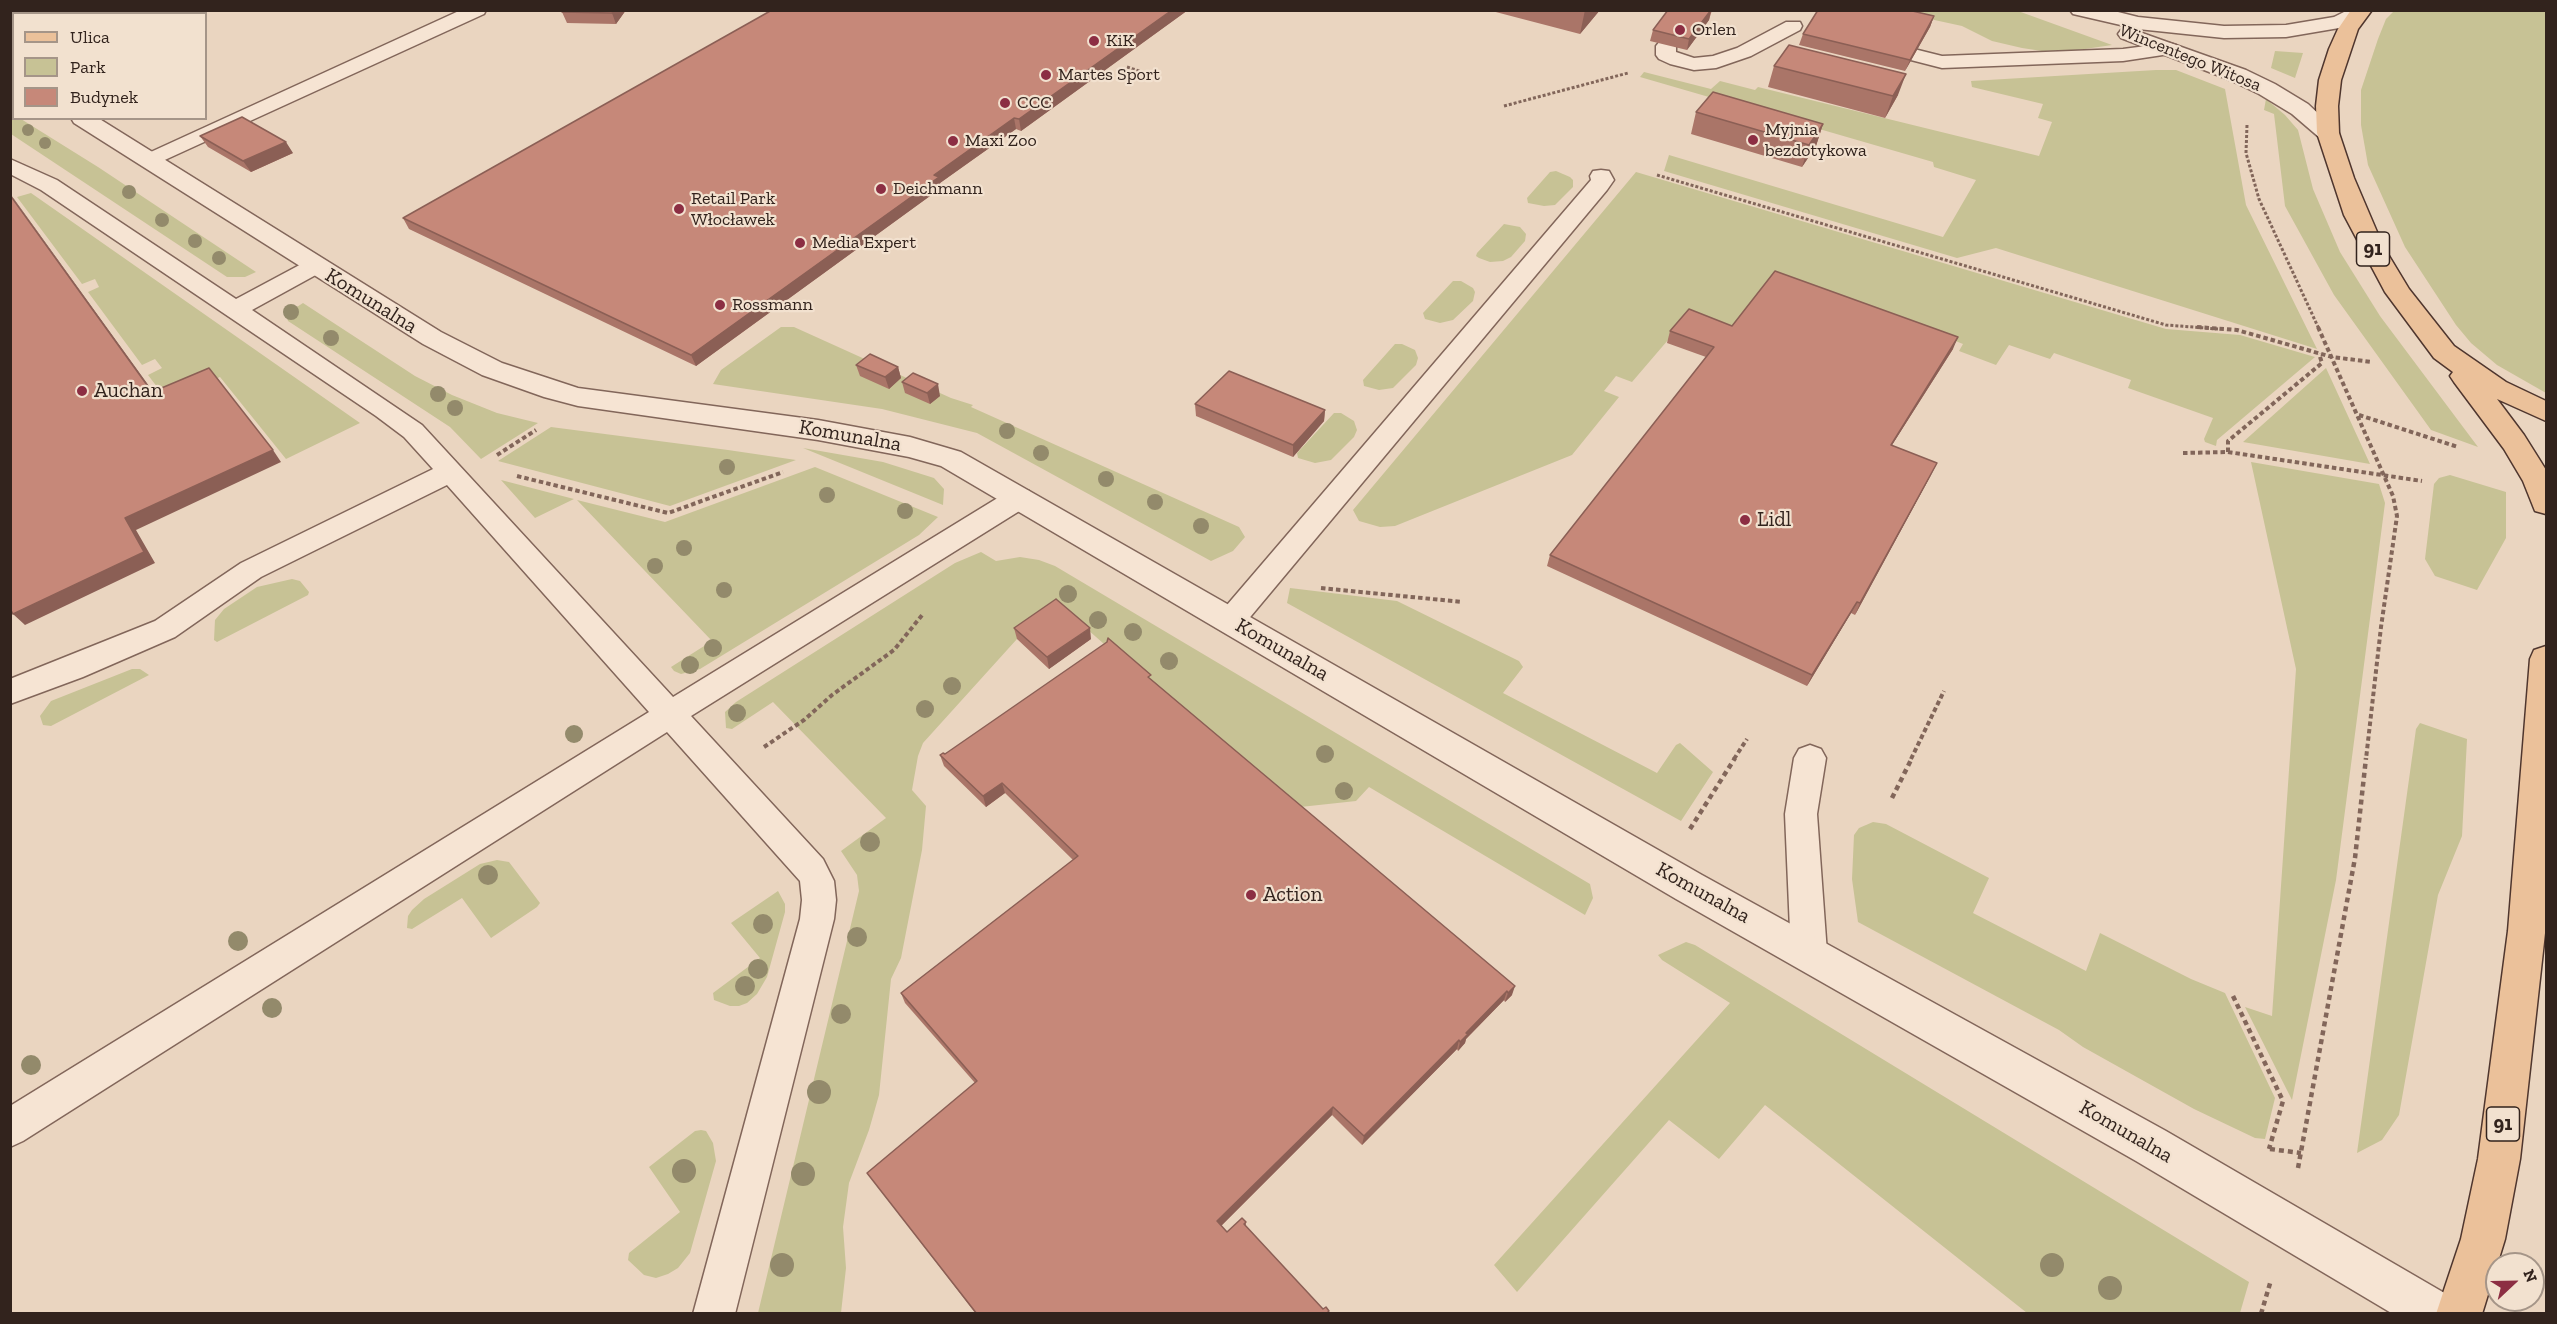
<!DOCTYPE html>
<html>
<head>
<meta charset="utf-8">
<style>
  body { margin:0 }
  #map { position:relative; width:2557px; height:1324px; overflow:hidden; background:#ead5c0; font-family:"Zilla Slab",serif }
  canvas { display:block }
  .frame { position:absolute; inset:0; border:12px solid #32231d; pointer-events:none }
  .legend { position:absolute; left:12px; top:12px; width:195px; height:108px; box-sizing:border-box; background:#f2e1cf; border:2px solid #a59588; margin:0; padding:8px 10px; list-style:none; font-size:18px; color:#32231d }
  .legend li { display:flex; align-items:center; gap:12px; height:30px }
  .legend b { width:30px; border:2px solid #a59588 }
  .north { position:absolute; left:2485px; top:1252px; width:60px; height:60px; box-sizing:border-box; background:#f2e1cf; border:2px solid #a59588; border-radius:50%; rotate:68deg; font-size:16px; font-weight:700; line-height:24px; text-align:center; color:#32231d }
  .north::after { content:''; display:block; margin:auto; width:21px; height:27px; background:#8c2e43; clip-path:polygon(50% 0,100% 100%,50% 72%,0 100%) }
</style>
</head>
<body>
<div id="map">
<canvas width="2557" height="1324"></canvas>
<div class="frame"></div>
<ul class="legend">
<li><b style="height:8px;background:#ebc19a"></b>Ulica</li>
<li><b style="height:16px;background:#c7c295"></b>Park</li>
<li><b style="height:16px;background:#c68879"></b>Budynek</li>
</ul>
<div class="north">N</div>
</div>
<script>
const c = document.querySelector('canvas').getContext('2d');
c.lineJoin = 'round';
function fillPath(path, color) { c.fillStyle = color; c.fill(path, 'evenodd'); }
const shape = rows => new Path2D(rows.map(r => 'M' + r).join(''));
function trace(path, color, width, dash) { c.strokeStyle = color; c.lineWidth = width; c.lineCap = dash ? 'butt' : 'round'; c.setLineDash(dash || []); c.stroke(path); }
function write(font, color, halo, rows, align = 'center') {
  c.font = font + ' "Zilla Slab",serif'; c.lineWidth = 4.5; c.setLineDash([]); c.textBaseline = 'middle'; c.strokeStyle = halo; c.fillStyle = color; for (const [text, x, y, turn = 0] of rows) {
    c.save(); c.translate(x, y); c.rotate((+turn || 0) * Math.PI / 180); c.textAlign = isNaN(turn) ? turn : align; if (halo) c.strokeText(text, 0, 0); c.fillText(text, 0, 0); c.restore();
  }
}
fillPath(shape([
  [1893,11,2018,11,2112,45,2078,50,2042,51,2022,48,1992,41,1962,26],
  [2394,11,2546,11,2546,393,2497,365,2471,343,2456,325,2405,247,2368,165,2361,125,2361,90,2378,39,2386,19],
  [2275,51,2303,53,2295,78,2271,68],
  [2156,70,2176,70,2225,89,2246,205,2317,349,1996,248,1957,258,1664,171,1669,155,1943,237,1976,180,1934,167,1933,162,1640,77,1644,72,1711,89,1720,81,1755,90,1758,87,2039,156,2052,122,2038,118,2043,104,1972,87,1971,81],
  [2266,99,2285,115,2298,130,2313,189,2340,252,2380,316,2478,447,2431,430,2334,295,2285,206,2274,114,2264,110],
  [11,112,13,114,14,118,21,119,98,167,256,272,245,277,227,277,11,134],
  [1556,171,1570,177,1573,180,1573,187,1555,205,1544,206,1528,203,1527,198,1550,172],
  [1636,172,2166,329,2240,335,2315,357,2217,440,2216,446,2205,442,2204,439,2213,418,2128,388,2131,380,2054,353,2050,359,2009,345,1996,365,1959,351,1963,344,1948,338,1726,334,1686,319,1632,382,1616,376,1604,391,1619,397,1572,455,1395,526,1380,527,1359,521,1353,510],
  [31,193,360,423,286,459,220,377,167,400,148,375,162,368,155,359,142,365,88,292,99,287,95,279,82,284,17,197],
  [1504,224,1520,227,1526,234,1525,241,1511,257,1503,261,1490,262,1479,258,1476,256,1477,253],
  [1453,281,1461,281,1473,288,1475,292,1473,301,1453,320,1440,323,1425,319,1423,313],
  [303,303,415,376,452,395,497,413,538,423,481,459,450,427,288,321,286,314],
  [781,327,794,327,951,398,973,405,971,407,1239,527,1245,537,1233,551,1211,561,977,433,882,409,713,384,721,370],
  [1395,344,1402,344,1415,350,1418,358,1416,365,1393,388,1379,390,1364,386,1363,380],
  [2326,368,2370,464,2243,442],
  [1334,413,1341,413,1354,421,1357,430,1354,437,1331,460,1315,463,1298,458,1297,453],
  [551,427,728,450,796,460,670,506,498,461],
  [803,448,883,462,934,478,944,489,943,505],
  [2251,462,2379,484,2385,503,2336,880,2292,1100,2245,1007,2272,1016,2296,669],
  [815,467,938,517,919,535,700,669,681,674,674,671,671,667,712,641,577,500,665,522],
  [2450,475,2506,492,2506,538,2477,590,2435,576,2425,559,2434,484,2439,478],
  [501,480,574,499,535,518],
  [981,552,996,561,1020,557,1039,560,1055,566,1590,884,1593,898,1585,915,1369,787,1356,801,1291,808,1063,608,1017,639,923,743,918,756,912,790,926,806,922,850,901,958,891,979,879,1095,869,1130,849,1183,843,1227,846,1268,841,1313,758,1313,859,891,857,875,841,851,886,818,773,702,732,729,726,728,725,712,736,702,955,563],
  [292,579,300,581,309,592,308,595,217,642,214,640,215,620,224,609,257,587],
  [1290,588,1397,601,1519,661,1523,667,1503,693,1657,773,1676,745,1680,743,1713,772,1681,821,1287,603],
  [132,669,140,669,149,675,51,726,43,725,40,716,51,701],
  [2420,723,2467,739,2462,836,2438,895,2399,1115,2382,1140,2357,1153,2416,729],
  [1873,822,1886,824,1989,878,1973,913,2086,971,2100,933,2191,979,2225,993,2275,1098,2265,1139,2255,1138,2194,1109,2083,1047,2059,1030,1858,922,1852,879,1854,835,1859,828],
  [497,860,509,862,540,903,537,907,491,938,462,898,412,929,407,928,408,916,412,910,424,899,480,864],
  [778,891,785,904,785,912,767,977,757,994,747,1003,739,1006,730,1006,714,1000,713,993,760,958,731,923],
  [1686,942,1695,945,2249,1282,2240,1313,2027,1313,1765,1105,1719,1159,1669,1120,1517,1292,1494,1265,1730,1003,1662,960,1658,955],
  [701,1130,706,1131,713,1143,716,1161,690,1253,678,1268,668,1274,656,1278,644,1275,628,1260,629,1253,680,1212,649,1167,695,1131]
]), '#c7c295');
const service = shape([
  [461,10,486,10,484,14,156,164,149,166,142,164,138,160,142,156,461,10],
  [1686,10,1705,10,1676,47,1676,52,1694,58,1713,56,1737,48,1786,22,1800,22,1802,26,1800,30,1751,56,1716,68,1694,70,1670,64,1659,59,1656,55,1656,46,1686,10],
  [2169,43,2176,45,2179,49,2176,53,2123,61,1942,68,1907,59,1904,55,1907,51,1914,49,1942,56,2123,49,2169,43],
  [10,159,57,180,236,299,307,261,315,259,323,261,327,266,323,271,252,310,422,425,673,697,1009,491,1019,488,1029,491,1033,498,1029,505,691,716,823,859,834,881,836,900,834,919,735,1314,693,1314,800,919,802,900,800,881,667,732,23,1141,10,1147,10,1106,649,712,447,485,261,577,175,637,83,677,10,704,10,679,155,621,241,563,433,469,404,437,376,416,41,190,10,174,10,159],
  [1601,170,1609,171,1614,180,1607,190,1241,628,1231,631,1221,628,1216,620,1221,612,1591,180,1590,176,1593,171,1601,170],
  [1810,745,1821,749,1826,758,1817,814,1827,953,1821,964,1809,969,1797,964,1791,953,1785,814,1794,758,1799,749,1810,745]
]);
const minor = shape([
  [2070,10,2110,10,2138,17,2224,26,2286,25,2334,17,2348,10,2368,10,2369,13,2366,17,2339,28,2286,37,2224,38,2138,29,2073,14,2070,10],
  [2128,28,2246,70,2275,84,2308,104,2339,133,2336,138,2328,140,2320,138,2292,114,2259,94,2230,80,2121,38,2118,34,2121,30,2128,28],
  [10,68,14,68,14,82,10,82,10,68],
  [71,118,98,118,441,332,502,363,578,388,818,420,910,437,961,452,1702,875,2166,1131,2453,1298,2460,1314,2393,1314,2136,1161,1676,899,941,466,909,457,818,440,578,406,544,397,482,375,423,344,74,123,71,118]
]);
const primary = shape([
  [2351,10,2372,10,2358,29,2341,80,2338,106,2339,133,2354,178,2383,246,2409,289,2454,346,2506,382,2546,401,2546,421,2497,399,2524,435,2546,470,2546,514,2535,511,2523,481,2504,449,2454,382,2450,376,2453,372,2434,358,2385,292,2344,215,2317,133,2316,106,2319,80,2329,49,2338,29,2351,10],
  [2546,646,2546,924,2520,1159,2505,1239,2482,1314,2436,1314,2461,1239,2478,1159,2508,931,2530,659,2534,650,2546,646]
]);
trace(service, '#82665a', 3);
trace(minor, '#82665a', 3);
trace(primary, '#4f362e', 3);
trace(shape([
  [1127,67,1151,75],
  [1504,106,1628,73],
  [2247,125,2246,153,2259,199,2319,329],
  [1657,175,2166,325,2218,329]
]), '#82665a', 3, [3, 2]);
trace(shape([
  [2197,327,2237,330,2332,357,2372,362],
  [2318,327,2393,496,2397,516,2381,627,2366,759],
  [2359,415,2458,447],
  [2228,452,2422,481],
  [2183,453,2228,452,2228,441,2322,363,2319,354],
  [497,455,536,430],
  [517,476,668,513,783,472],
  [1321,588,1462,602],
  [764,747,804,720,832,695,894,650,923,614],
  [1734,759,1747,739],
  [1911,759,1944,691]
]), '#82665a', 4, [4.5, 3]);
trace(shape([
  [1892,798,1912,758],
  [1690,829,1735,758],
  [2233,996,2283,1101,2269,1149],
  [2270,1149,2301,1153],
  [2298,1168,2355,858,2366,758],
  [2261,1314,2271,1280]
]), '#82665a', 4.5, [5, 4]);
fillPath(service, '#f6e4d3');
fillPath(minor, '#f6e4d3');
fillPath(primary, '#ebc19a');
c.fillStyle = '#938a6b';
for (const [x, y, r] of [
  [28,130,6],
  [45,143,6],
  [129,192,7],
  [162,220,7],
  [195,241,7],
  [219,258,7],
  [291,312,8],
  [331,338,8],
  [438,394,8],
  [455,408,8],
  [1007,431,8],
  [1041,453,8],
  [727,467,8],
  [1106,479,8],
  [827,495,8],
  [1155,502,8],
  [905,511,8],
  [1201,526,8],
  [684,548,8],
  [655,566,8],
  [724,590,8],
  [1068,594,9],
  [1098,620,9],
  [1133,632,9],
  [713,648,9],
  [1169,661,9],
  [690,665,9],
  [952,686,9],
  [925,709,9],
  [737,713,9],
  [574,734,9],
  [1325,754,9],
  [1344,791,9],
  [870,842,10],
  [488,875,10],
  [763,924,10],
  [857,937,10],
  [238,941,10],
  [758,969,10],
  [745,986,10],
  [272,1008,10],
  [841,1014,10],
  [31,1065,10],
  [819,1092,12],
  [684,1171,12],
  [803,1174,12],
  [782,1265,12],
  [2052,1265,12],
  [2110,1288,12]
]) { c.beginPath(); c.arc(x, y, r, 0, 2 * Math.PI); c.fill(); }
fillPath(shape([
  [563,10,626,10,616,24,567,23,562,12],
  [1188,10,1021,131,1016,129,940,183,941,188,696,366,409,229,403,218],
  [1488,10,1600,10,1580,34],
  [1668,10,1712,10,1709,20,1687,50,1650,41,1653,30],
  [1934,16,1930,27,1905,71,1799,45,1803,34],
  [1774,66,1898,95,1885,118,1768,87],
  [1696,112,1823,124,1816,146,1802,167,1691,134],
  [200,136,293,153,251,172,208,147],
  [1732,326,1953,349,1892,445,1931,475,1855,615,1851,613,1807,686,1547,566,1550,555,1706,357,1667,343,1670,331],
  [856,365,898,367,901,378,889,389,860,376],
  [902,382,940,396,930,404,905,393],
  [1195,404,1325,410,1324,421,1293,457,1196,416],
  [1014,628,1091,639,1049,669,1017,639],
  [1151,679,1512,995,1505,1002,1504,1000,1466,1039,1465,1043,1458,1051,1457,1049,1362,1145,1332,1115,1221,1226,1227,1232,1246,1222,1246,1226,1323,1309,1329,1314,976,1314,867,1173,975,1083,905,1003,901,993,1073,860,1005,793,986,807,944,766,940,755]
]), '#aa7568');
fillPath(shape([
  [614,10,626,10,616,24,612,13],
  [1172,10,1188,10,1021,131,1019,119],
  [1585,10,1600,10,1580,34],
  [1711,10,1709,20,1687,50,1689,39],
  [1934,16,1930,27,1905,71,1910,60],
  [1906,74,1898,95,1885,118,1893,96],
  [1014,118,1016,129,940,183,941,188,696,366,691,355,934,175],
  [1823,124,1816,146,1802,167,1809,145],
  [286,142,293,153,251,172,243,161],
  [10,194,14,199,162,404,152,392],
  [1958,337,1953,349,1885,456,1891,445],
  [898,367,901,378,889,389,885,377],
  [938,384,940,396,930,404,927,393],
  [1325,410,1324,421,1293,457,1293,445],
  [273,450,281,462,136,530,155,563,25,625,13,614,125,518],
  [1937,463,1931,475,1855,615,1860,603],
  [1857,602,1851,613,1807,686,1812,675],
  [1090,628,1091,639,1049,669,1047,657],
  [1002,783,1005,793,986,807,983,796],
  [1515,986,1512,995,1505,1002,1508,993],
  [1507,991,1504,1000,1466,1039,1465,1043,1458,1051,1460,1042,1466,1033],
  [1459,1040,1457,1049,1362,1145,1364,1136],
  [1333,1107,1332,1115,1218,1229,1217,1221]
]), '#8b5f55');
const building = shape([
  [563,10,614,10,612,13,562,12,563,10],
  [772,10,1172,10,1019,119,1014,118,934,175,939,177,691,355,403,218,772,10],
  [1668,10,1711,10,1689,39,1653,30,1668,10],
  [1818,10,1908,10,1934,16,1910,60,1803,34,1818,10],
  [1789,45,1906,74,1893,96,1774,66,1789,45],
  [1713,92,1823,124,1809,145,1696,112,1713,92],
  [242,117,286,142,243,161,200,136,242,117],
  [10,195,152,392,209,368,273,450,125,518,144,552,13,614,10,609,10,195],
  [1775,271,1958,337,1891,445,1937,463,1860,603,1857,602,1812,675,1550,555,1714,347,1670,331,1689,309,1732,326,1775,271],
  [870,354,898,367,885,377,856,365,870,354],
  [1229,371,1325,410,1293,445,1195,404,1229,371],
  [913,373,938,384,927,393,902,382,913,373],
  [1056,599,1090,628,1047,657,1014,628,1056,599],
  [1108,638,1151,675,1148,677,1515,986,1508,993,1507,991,1466,1033,1468,1034,1460,1042,1459,1040,1364,1136,1333,1107,1217,1221,1227,1232,1242,1218,1246,1222,1244,1224,1323,1309,1326,1307,1329,1311,1326,1314,977,1314,867,1173,977,1081,901,993,1078,856,1002,783,983,796,940,755,943,753,945,754,1107,642,1108,638]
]);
fillPath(building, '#c68879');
trace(building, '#8b5f55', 1.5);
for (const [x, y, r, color] of [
  [1680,30,6,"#8c2e43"],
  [1094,41,6,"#8c2e43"],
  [1046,75,6,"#8c2e43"],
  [1005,103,6,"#8c2e43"],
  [1753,140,6,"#8c2e43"],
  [953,141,6,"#8c2e43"],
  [881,189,6,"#8c2e43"],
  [679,209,6,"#8c2e43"],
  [800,243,6,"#8c2e43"],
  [720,305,6,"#8c2e43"],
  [82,391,6,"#8c2e43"],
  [1745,520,6,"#8c2e43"],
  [1251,895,6,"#8c2e43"]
]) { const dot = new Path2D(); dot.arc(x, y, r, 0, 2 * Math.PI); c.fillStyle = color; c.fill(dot); trace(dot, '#f2e1cf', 2); }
write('18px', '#32231d', '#f2e1cf', [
  ["Orlen",1692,30],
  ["KiK",1106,41],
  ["Martes Sport",1058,75],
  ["CCC",1017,103],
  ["Myjnia",1765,130],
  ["bezdotykowa",1765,151],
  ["Maxi Zoo",965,141],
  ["Deichmann",893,189],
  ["Retail Park",691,199],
  ["Włocławek",691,220],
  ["Media Expert",812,243],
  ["Rossmann",732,305]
], 'left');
write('18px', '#32231d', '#f2e1cf', [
  ["Wincentego Witosa",2190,58,22]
]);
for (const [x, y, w] of [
  [2373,249,33],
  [2503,1124,33]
]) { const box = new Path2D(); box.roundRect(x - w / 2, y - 17, w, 34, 4.5); c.fillStyle = '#f2e1cf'; c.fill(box); trace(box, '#32231d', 1.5); }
write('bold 20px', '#32231d', null, [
  ["91",2373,249],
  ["91",2503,1124]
]);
write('21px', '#32231d', '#f2e1cf', [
  ["Komunalna",371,301,32],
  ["Komunalna",850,436,10],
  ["Komunalna",1282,650,30],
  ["Komunalna",1703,893,29],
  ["Komunalna",2126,1132,30]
]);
write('21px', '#32231d', '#f2e1cf', [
  ["Auchan",94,391],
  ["Lidl",1757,520],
  ["Action",1263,895]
], 'left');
</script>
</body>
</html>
